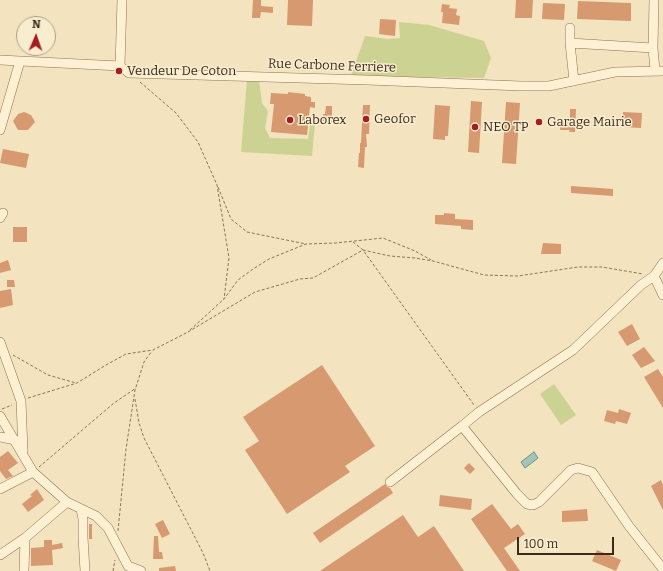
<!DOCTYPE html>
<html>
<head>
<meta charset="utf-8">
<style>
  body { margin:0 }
  #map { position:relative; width:663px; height:571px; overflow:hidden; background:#f3e3bf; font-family:Bitter,serif }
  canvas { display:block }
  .north { position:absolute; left:16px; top:16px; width:40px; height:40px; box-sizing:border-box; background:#f9edcf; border:1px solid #ad9f87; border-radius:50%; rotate:2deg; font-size:11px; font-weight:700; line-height:16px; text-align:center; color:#3b2a1b }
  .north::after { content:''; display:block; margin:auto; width:14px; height:18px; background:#a41e21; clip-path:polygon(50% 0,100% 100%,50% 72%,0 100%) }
  .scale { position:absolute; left:517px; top:537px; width:97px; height:18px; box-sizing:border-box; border:2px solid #3b2a1b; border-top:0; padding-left:5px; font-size:12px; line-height:14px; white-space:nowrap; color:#3b2a1b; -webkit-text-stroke:3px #f9edcf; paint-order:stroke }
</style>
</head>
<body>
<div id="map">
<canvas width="663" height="571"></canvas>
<div class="north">N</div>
<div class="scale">100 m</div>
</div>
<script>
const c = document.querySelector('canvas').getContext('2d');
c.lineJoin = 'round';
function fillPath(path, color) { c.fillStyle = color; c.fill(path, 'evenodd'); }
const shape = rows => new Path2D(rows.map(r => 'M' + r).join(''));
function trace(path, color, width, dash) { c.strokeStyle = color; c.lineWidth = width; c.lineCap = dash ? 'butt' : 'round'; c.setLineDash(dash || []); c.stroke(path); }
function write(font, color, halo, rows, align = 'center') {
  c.font = font + ' Bitter,serif'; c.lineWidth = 3; c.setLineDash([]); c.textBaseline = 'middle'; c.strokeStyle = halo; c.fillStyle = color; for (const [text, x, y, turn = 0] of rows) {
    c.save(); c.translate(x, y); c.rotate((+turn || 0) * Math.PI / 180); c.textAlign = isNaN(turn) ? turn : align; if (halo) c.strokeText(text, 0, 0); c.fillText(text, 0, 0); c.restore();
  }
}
fillPath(shape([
  [399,22,429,25,484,41,491,58,484,78,351,76,365,36,388,39,400,38],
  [247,80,259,80,262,103,268,111,265,128,270,138,308,139,312,112,316,113,312,156,241,152],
  [554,384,576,415,561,425,540,394]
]), '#ccd291');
const water = shape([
  [534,452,538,458,525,468,521,462,534,452]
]);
fillPath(water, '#a2c4ba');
trace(water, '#689388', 1);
fillPath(shape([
  [253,0,261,0,261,6,273,7,273,13,261,12,260,18,252,18],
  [288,0,313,0,312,26,287,25],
  [516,0,533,0,532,18,515,18],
  [578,1,631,3,631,21,577,19],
  [543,3,565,4,564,20,542,19],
  [442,4,450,5,449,8,457,9,456,15,460,16,459,25,442,23,443,12,441,12],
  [380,19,396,20,395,36,379,34],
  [288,92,305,94,305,96,311,97,311,102,315,102,315,108,310,107,307,135,271,132,274,104,270,104,271,93,288,94],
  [471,101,482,102,479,153,468,152],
  [506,102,520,103,516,164,502,163],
  [363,105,370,105,369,134,366,134,367,147,365,147,364,168,358,167,359,153,360,153,360,143,361,143],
  [435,105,450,106,448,136,445,136,445,140,433,139],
  [326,106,332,106,332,124,326,124,326,121,323,121,323,114,325,114],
  [570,109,576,109,575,132,569,132,570,130,560,130,561,118,570,119],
  [24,112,31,115,35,122,28,130,18,130,13,121,18,114],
  [623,112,642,113,641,128,622,127],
  [3,149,29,154,26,168,0,163],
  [571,186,613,189,613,196,571,193],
  [444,213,455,214,455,219,473,220,473,230,461,229,461,226,435,224,435,215,444,215],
  [13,227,27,227,27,242,13,242],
  [543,243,561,244,561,254,541,254],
  [8,260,11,270,0,273,0,263],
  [7,280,14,280,15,287,7,287],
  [11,289,13,305,0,308,0,291],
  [632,324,640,339,627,346,618,332],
  [644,347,655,361,641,368,632,355],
  [322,365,375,446,345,466,350,472,287,514,245,450,259,441,243,417],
  [658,369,663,377,663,408,644,377],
  [619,409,631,413,627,424,616,421,615,424,604,421,607,410,618,413],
  [8,451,18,463,8,470,13,476,6,479,0,471,0,457],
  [469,463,475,469,470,474,464,468],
  [661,480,663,485,663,510,651,486],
  [385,484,387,487,390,488,393,493,320,543,313,533],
  [37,489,44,500,28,512,22,504,32,496,30,495],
  [440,495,472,499,471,510,439,506],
  [492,504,511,529,518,524,525,534,504,548,520,571,507,571,471,519],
  [587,509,588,521,562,522,562,511],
  [403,515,418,537,434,526,464,571,320,571],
  [163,520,170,534,162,538,155,524],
  [89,524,92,524,92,539,89,539],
  [154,536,158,536,159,552,162,552,163,559,153,559],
  [44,540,52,540,52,545,62,543,63,548,52,550,53,565,31,566,31,548,44,547],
  [597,550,621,560,616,571,592,561],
  [175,566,176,571,159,571,159,568]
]), '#d69970');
const minor = shape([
  [654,0,653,48,655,70],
  [570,28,570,43,574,81],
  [570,43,653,48],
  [0,60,120,66,129,73,367,80,521,86,549,86,615,72,663,71],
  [120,66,122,0],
  [0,130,20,61],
  [0,218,3,213],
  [654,276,663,295],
  [0,342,21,401,23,451],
  [0,416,33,472,67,502,96,516,108,528,128,566,141,571],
  [462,426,517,494,527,504,533,505,539,502,571,470,578,468,592,472,629,526,663,569],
  [0,437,15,440],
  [390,482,462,426,479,412,573,350,641,285,654,276,663,263],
  [0,489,33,472],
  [81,509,83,519,83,537,85,571],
  [0,555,25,538,67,502],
  [24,571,25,538]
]);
trace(minor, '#8e7255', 10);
trace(shape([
  [140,82,176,113,198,142,217,185,229,258,224,299],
  [218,187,231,219,247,232,306,244],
  [353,242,363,250,474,405],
  [190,330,224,299,238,280,253,269,269,259,306,244,336,243,383,238,415,251,431,260],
  [188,332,255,292,300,279,313,278,363,250,390,256,415,258,433,261,484,275,518,276,578,267,602,267,643,274],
  [13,355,48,375,76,383],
  [28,398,77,383,106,365,126,354,153,350,188,332],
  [135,399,139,423,144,438,203,553,210,571],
  [2,409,12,405],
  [39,467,114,403,136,388],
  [118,531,126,449,135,390,144,362,152,351],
  [113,571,115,560]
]), '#8e7255', 1, [3, 2]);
trace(minor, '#fdf0d3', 9);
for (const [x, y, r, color] of [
  [119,71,4,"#a41e21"],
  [366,119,4,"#a41e21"],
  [290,120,4,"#a41e21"],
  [539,122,4,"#a41e21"],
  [475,127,4,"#a41e21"]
]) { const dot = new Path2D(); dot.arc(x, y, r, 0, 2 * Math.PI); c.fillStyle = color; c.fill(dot); trace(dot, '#f9edcf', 1.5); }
write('13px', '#3b2a1b', '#f9edcf', [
  ["Rue Carbone Ferriere",332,66,2]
]);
write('13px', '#3b2a1b', '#f9edcf', [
  ["Vendeur De Coton",127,71],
  ["Geofor",374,119],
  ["Laborex",298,120],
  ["Garage Mairie",547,122],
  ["NEO TP",483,127]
], 'left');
</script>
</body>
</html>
